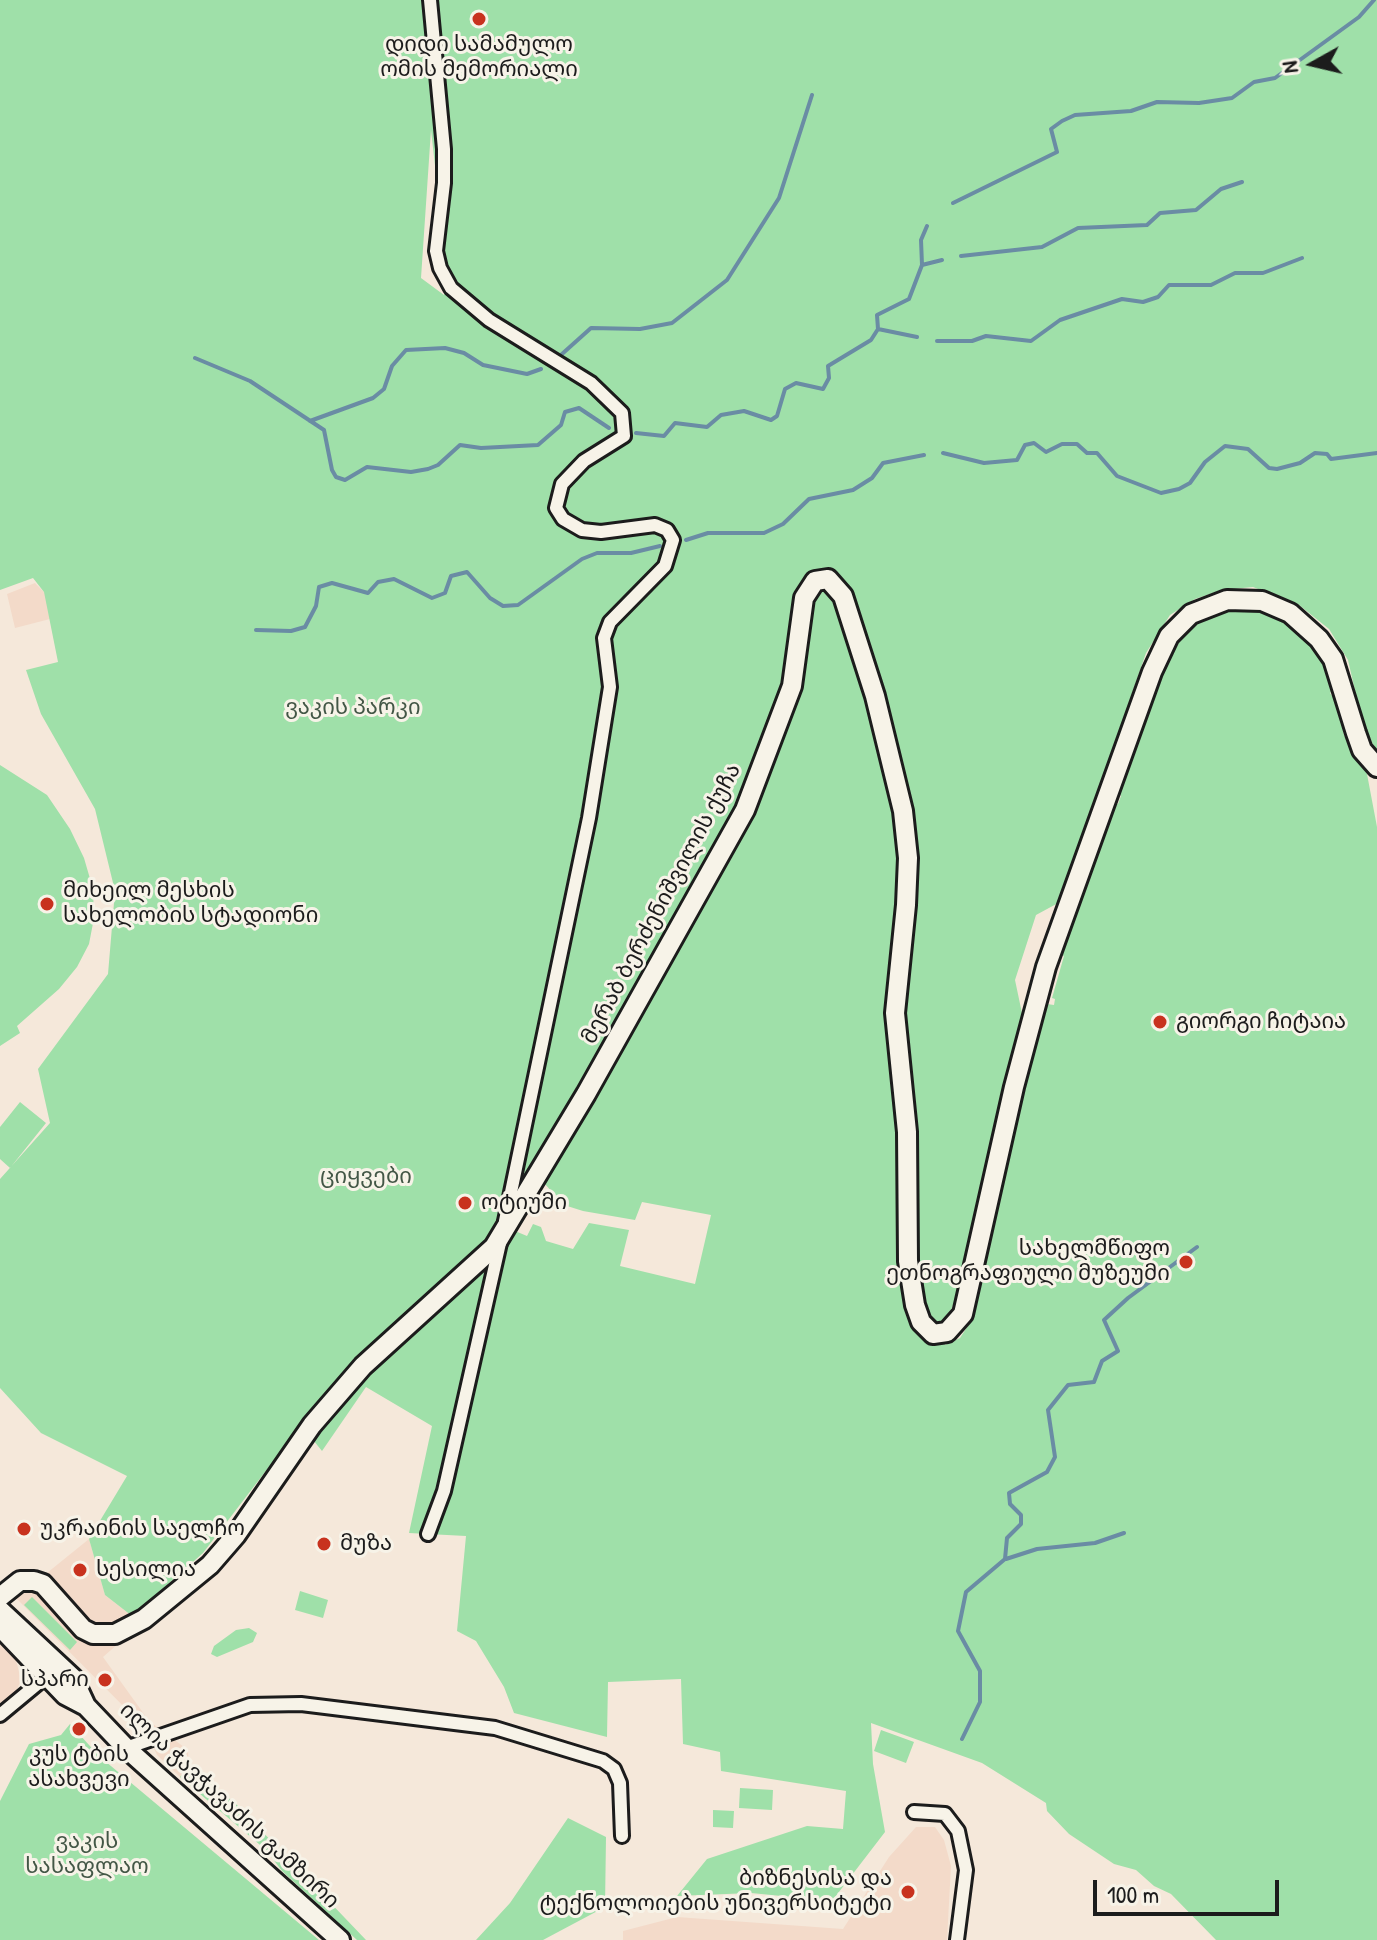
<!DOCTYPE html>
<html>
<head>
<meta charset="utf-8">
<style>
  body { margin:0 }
  #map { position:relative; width:1377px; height:1940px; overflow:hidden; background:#f5e8da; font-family:"Patrick Hand",sans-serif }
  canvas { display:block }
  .north { position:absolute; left:1273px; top:24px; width:80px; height:80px; -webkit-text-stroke:6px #f7f3e8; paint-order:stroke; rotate:262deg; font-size:22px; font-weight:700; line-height:32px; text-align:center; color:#1c1c1c }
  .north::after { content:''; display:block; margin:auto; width:28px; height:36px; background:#1c1c1c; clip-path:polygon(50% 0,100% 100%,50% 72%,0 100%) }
  .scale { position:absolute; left:1093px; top:1880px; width:186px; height:36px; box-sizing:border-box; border:4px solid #1c1c1c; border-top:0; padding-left:10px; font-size:24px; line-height:28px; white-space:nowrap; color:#1c1c1c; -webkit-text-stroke:6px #f7f3e8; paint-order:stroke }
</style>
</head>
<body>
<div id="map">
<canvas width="1377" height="1940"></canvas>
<div class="north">N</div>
<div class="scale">100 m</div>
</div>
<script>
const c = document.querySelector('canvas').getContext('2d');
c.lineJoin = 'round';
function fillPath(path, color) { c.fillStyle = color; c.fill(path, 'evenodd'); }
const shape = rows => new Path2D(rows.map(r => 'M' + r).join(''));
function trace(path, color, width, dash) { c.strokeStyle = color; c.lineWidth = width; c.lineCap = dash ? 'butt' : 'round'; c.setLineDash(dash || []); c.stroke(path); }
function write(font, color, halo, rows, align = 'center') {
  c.font = font + ' "Patrick Hand","Noto Sans Georgian",sans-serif'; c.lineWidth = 6; c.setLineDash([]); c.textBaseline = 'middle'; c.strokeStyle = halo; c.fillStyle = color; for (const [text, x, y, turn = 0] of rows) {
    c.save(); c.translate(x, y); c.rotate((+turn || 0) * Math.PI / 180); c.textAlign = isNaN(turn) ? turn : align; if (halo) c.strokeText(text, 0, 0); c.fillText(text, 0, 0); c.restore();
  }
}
fillPath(shape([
  [35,583,45,593,50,619,15,628,7,594],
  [89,1539,105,1595,132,1616,127,1636,103,1657,149,1721,188,1750,189,1767,180,1777,157,1755,144,1727,16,1598],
  [0,1644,16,1660,21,1680,15,1694,0,1704],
  [916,1827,935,1827,944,1840,951,1866,947,1940,623,1940,623,1931,677,1917,843,1929,889,1857]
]), '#f3dac9');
fillPath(shape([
  [0,0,1377,0,1377,754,1361,717,1348,660,1329,629,1299,605,1253,587,1222,590,1195,599,1170,615,1146,653,1060,902,1036,915,1015,980,1023,1018,994,1134,968,1269,948,1317,945,1345,960,1338,969,1324,1041,1009,1045,1010,1047,1004,1054,1005,1055,999,1052,998,1064,956,1057,953,1113,803,1118,804,1121,796,1117,792,1169,653,1197,620,1214,611,1253,608,1276,615,1303,634,1325,662,1335,687,1330,693,1338,704,1344,735,1367,774,1377,827,1377,1940,1216,1940,1171,1894,1154,1886,1136,1870,1114,1864,1069,1834,1047,1811,1046,1803,982,1763,871,1723,873,1764,885,1832,832,1901,751,1893,677,1896,707,1859,807,1826,843,1829,846,1791,721,1771,720,1752,683,1744,681,1679,608,1682,607,1737,514,1713,504,1687,476,1641,457,1631,466,1536,409,1533,432,1426,366,1387,322,1451,301,1425,203,1553,132,1616,105,1595,89,1539,127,1476,41,1433,0,1388,0,1179,50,1123,38,1069,108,974,115,891,95,809,41,714,26,670,58,662,44,592,33,578,0,590],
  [431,130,444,246,444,295,421,278],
  [544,1183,564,1205,583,1211,635,1220,642,1202,711,1215,695,1284,620,1266,629,1230,589,1223,573,1249,546,1241,541,1227,533,1224,527,1236,515,1231],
  [0,765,47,795,70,829,84,858,93,889,94,918,89,944,77,967,59,989,17,1026,20,1033,0,1046],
  [20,1102,46,1123,10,1168,0,1159,0,1127],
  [300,1591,328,1600,323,1618,295,1610],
  [32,1597,77,1642,70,1650,24,1605],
  [249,1628,257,1633,253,1642,217,1657,211,1654,214,1646,236,1630],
  [70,1724,99,1756,319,1940,0,1940,0,1801,29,1744,61,1735],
  [881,1730,914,1742,906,1763,874,1751],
  [189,1767,235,1803,366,1940,357,1940,282,1871,266,1850,180,1777],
  [740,1788,773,1790,772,1810,739,1808],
  [713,1810,734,1811,733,1828,713,1827],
  [568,1818,606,1837,605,1907,543,1940,476,1940,510,1903]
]), '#9fe0a9');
trace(shape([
  [953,203,1057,152,1051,129,1062,121,1075,115,1131,111,1157,102,1199,103,1232,98,1254,82,1275,78,1359,17,1374,0],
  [961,256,1042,247,1078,228,1147,225,1160,213,1196,210,1221,189,1242,182],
  [922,265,942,260],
  [878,329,917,337],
  [937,341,972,341,986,336,1031,341,1060,320,1122,299,1143,302,1158,297,1169,285,1211,285,1235,273,1263,273,1302,258],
  [562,354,591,328,640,329,672,323,727,280,779,198,812,95],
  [195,358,250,381,324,430,332,470,336,477,345,480,367,467,411,472,428,469,438,465,460,445,481,448,538,445,561,425,565,412,579,408,609,428],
  [310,421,373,398,384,389,392,366,406,350,445,348,464,353,483,365,527,374,541,369],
  [636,433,664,436,675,423,707,427,721,415,744,411,771,420,777,416,785,389,796,383,823,389,829,378,828,366,871,340,878,329,877,315,909,299,922,265,921,240,927,226],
  [943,453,984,463,1017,460,1025,445,1034,443,1046,452,1062,444,1077,444,1087,453,1097,453,1117,476,1161,493,1179,489,1190,483,1205,462,1225,446,1248,449,1269,468,1277,469,1300,463,1315,453,1327,454,1331,459,1377,453],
  [686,540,708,533,764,533,783,524,809,499,853,490,872,478,883,463,924,455],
  [256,630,291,631,305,627,316,606,319,587,332,583,368,593,378,582,394,579,432,598,445,593,451,576,467,572,490,598,503,606,518,605,582,559,597,553,631,553,660,546],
  [1006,1559,1037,1549,1095,1543,1124,1533],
  [962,1739,980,1702,980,1671,958,1631,966,1592,1005,1559,1007,1538,1021,1524,1021,1515,1010,1504,1009,1493,1047,1472,1055,1457,1048,1410,1068,1385,1094,1382,1102,1361,1118,1351,1104,1320,1128,1298,1197,1247]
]), '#6a8ca4', 4);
const street = shape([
  [430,0,444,149,444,183,436,251,440,268,451,288,489,320,591,383,622,413,624,436,584,461,562,484,556,508,563,519,582,530,601,532,655,525,667,530,673,540,665,566,610,622,604,638,610,687,589,818,505,1221],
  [428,1534,444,1491,500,1243],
  [0,1715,53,1671],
  [126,1748,250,1705,301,1704,495,1728,603,1761,614,1769,620,1783,622,1836],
  [914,1812,945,1814,958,1831,966,1870,957,1940]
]);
const secondary = shape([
  [0,1597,20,1581,34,1581,43,1584,83,1629,93,1634,115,1634,144,1619,210,1565,236,1535,312,1425,363,1366,494,1247,586,1094,745,810,792,686,804,598,815,581,828,579,843,596,875,696,903,811,908,858,906,905,895,1013,907,1132,908,1261,915,1305,921,1322,933,1334,947,1332,963,1314,1014,1087,1046,967,1152,672,1169,636,1191,614,1227,600,1262,601,1290,613,1319,639,1333,659,1356,733,1362,750,1377,767],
  [0,1610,73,1678,86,1706],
  [0,1627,65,1695,86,1706,126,1748,340,1940]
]);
trace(street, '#1c1c1c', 18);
trace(secondary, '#1c1c1c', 24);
trace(street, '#f7f3e8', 12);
trace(secondary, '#f7f3e8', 18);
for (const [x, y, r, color] of [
  [479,19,8,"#c8321e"],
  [47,904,8,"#c8321e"],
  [1160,1022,8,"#c8321e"],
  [465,1203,8,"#c8321e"],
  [1186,1262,8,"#c8321e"],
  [24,1529,8,"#c8321e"],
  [324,1544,8,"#c8321e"],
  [80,1570,8,"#c8321e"],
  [105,1680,8,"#c8321e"],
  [79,1729,8,"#c8321e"],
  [908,1892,8,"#c8321e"]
]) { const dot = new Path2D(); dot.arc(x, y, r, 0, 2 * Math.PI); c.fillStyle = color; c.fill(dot); trace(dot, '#f7f3e8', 3); }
write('22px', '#1c1c1c', '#f7f3e8', [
  ["დიდი სამამულო",479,45,"center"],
  ["ომის მემორიალი",479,70,"center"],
  ["მიხეილ მესხის",63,891],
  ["სახელობის სტადიონი",63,916],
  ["გიორგი ჩიტაია",1176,1022],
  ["ოტიუმი",481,1203],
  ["სახელმწიფო",1170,1249,"right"],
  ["ეთნოგრაფიული მუზეუმი",1170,1274,"right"],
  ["უკრაინის საელჩო",40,1529],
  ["მუზა",340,1544],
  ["სესილია",96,1570],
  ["სპარი",89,1680,"right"],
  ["კუს ტბის",79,1755,"center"],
  ["ასახვევი",79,1780,"center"],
  ["ბიზნესისა და",892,1879,"right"],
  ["ტექნოლოიების უნივერსიტეტი",892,1904,"right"]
], 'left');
write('22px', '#435746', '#f7f3e8', [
  ["ვაკის პარკი",353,708],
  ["ციყვები",366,1177],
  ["ვაკის",87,1842],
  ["სასაფლაო",87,1867]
]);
write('22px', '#1c1c1c', '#f7f3e8', [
  ["მერაბ ბერძენიშვილის ქუჩა",662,904,-62],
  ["ილია ჭავჭავაძის გამზირი",229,1806,43]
]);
</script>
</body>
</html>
